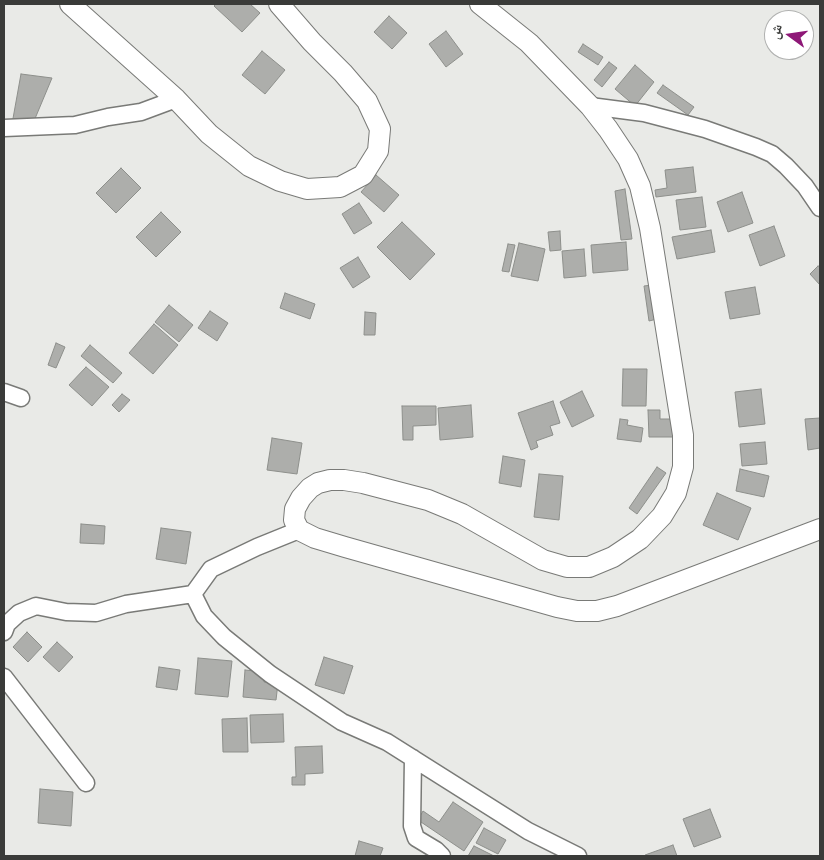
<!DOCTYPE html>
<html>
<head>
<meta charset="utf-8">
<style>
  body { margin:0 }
  #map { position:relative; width:824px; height:860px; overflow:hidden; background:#e9eae7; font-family:Mulish,"Noto Naskh Arabic",sans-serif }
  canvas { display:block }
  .frame { position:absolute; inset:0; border:5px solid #3a3b39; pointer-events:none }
  .north { position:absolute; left:764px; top:10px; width:50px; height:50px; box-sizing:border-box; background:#fff; border:1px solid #b0b1b0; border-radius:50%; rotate:284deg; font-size:14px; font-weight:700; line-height:20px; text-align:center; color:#3a3b39 }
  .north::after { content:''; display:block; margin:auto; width:18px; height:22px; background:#8e1877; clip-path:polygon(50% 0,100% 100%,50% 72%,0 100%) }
</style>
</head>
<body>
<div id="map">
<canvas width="824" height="860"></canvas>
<div class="frame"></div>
<div class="north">ش</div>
</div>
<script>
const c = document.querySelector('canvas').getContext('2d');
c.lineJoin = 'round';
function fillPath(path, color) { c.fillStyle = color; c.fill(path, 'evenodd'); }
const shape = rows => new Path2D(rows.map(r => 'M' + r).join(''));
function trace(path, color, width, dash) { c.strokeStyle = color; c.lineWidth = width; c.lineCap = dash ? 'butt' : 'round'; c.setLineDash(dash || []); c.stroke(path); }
const building = shape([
  [216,4,250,4,260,13,242,32,214,6,216,4],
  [389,16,407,33,392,49,374,32,389,16],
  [446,31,463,54,446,67,429,44,446,31],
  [583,44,603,57,598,65,578,52,583,44],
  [262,51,285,70,265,94,242,75,262,51],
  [609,62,617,68,602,87,594,80,609,62],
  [635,65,654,82,635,106,615,89,635,65],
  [21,74,52,78,34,121,12,124,21,74],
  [663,85,694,107,688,115,657,93,663,85],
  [693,167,696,192,656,197,655,190,667,188,665,170,693,167],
  [121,168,141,188,116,213,96,193,121,168],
  [376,175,399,195,384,212,361,192,376,175],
  [625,189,632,239,621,240,615,191,625,189],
  [742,192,753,223,728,232,717,202,742,192],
  [702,197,706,227,680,230,676,200,702,197],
  [359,203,372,223,354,234,342,214,359,203],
  [161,212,181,232,156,257,136,237,161,212],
  [402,222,435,254,410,280,377,247,402,222],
  [774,226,785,256,760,266,749,235,774,226],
  [711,230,715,252,677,259,672,237,711,230],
  [560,231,561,250,550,251,548,232,560,231],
  [626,242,628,270,593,273,591,245,626,242],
  [519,243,545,249,538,281,511,276,519,243],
  [508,244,515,245,509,272,502,271,508,244],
  [584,249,586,276,564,278,562,251,584,249],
  [358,257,370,277,353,288,340,268,358,257],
  [818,266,820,267,820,285,810,274,818,266],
  [652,285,657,319,649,321,644,286,652,285],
  [755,287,760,314,730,319,725,292,755,287],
  [285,293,315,304,310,319,280,308,285,293],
  [169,305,193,325,179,342,155,322,169,305],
  [210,311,228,323,217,341,198,328,210,311],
  [365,312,376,313,375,335,364,335,365,312],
  [154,324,178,345,153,374,129,353,154,324],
  [56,343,65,347,56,368,48,365,56,343],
  [90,345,122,373,113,383,81,356,90,345],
  [86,367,109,387,92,406,69,385,86,367],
  [623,369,647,369,646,406,622,406,623,369],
  [761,389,765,424,739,427,735,392,761,389],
  [582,391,594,416,572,427,560,402,582,391],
  [122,394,130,400,119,412,112,405,122,394],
  [553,401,560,423,550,426,553,435,536,441,538,447,531,450,518,413,553,401],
  [471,405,473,437,440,440,438,408,471,405],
  [402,406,436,406,436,425,413,426,413,440,403,440,402,406],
  [648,410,660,410,660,419,673,419,674,437,649,437,648,410],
  [820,418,820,448,808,450,805,419,820,418],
  [620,419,628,420,627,425,643,428,641,442,617,439,620,419],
  [272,438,302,443,297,474,267,470,272,438],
  [765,442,767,464,742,466,740,444,765,442],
  [503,456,525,460,521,487,499,483,503,456],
  [657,467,666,473,637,514,629,508,657,467],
  [740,469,769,476,764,497,736,491,740,469],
  [539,474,563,476,559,520,534,517,539,474],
  [717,493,751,508,738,540,703,525,717,493],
  [81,524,105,526,104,544,80,543,81,524],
  [161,528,191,532,186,564,156,559,161,528],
  [27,632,42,647,28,662,13,647,27,632],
  [57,642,73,657,59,672,43,657,57,642],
  [324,657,353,666,344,694,315,685,324,657],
  [198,658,232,661,228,697,195,694,198,658],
  [159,667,180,670,177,690,156,687,159,667],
  [245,670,265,672,264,682,278,683,276,700,243,697,245,670],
  [283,714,284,742,251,743,250,715,283,714],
  [247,718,248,752,223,752,222,719,247,718],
  [322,746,323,773,305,774,305,785,292,785,292,777,296,777,295,747,322,746],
  [40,789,73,792,71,826,38,823,40,789],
  [453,802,483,822,464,851,418,820,423,811,439,822,453,802],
  [710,809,721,837,694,847,683,819,710,809],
  [484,828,506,840,498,854,476,843,484,828],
  [359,841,383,848,380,856,355,856,359,841],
  [673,845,677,856,646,856,645,855,673,845],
  [474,846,494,856,468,856,474,846]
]);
fillPath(building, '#adaeab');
trace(building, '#8d8f8b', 1);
const minor = shape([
  [590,106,644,113,705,129,756,147,772,154,786,166,805,186,820,208],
  [4,128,75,125,108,117,141,112,176,99],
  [4,392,21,398],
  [299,530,257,547,211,569,193,594,204,616,224,637,270,674,342,722,387,742,528,831,578,856],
  [4,632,7,624,19,613,36,606,66,612,96,613,126,604,193,594],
  [4,677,86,783],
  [413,758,412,826,416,838,436,850,442,856]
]);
const tertiary = shape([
  [70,4,176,99,209,134,249,166,280,181,307,189,340,187,363,175,378,151,380,129,367,101,343,73,312,42,279,4],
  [480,4,529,43,590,106,608,129,628,159,640,186,650,228,683,435,683,467,676,493,662,516,640,539,613,557,589,567,567,567,543,560,462,514,428,500,363,483,344,480,330,480,318,483,310,488,301,498,295,509,294,520,299,530,315,538,345,547,557,607,577,611,597,611,617,606,820,529]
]);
trace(minor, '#797a77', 19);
trace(tertiary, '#797a77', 22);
trace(minor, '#fff', 16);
trace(tertiary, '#fff', 20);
</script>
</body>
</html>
